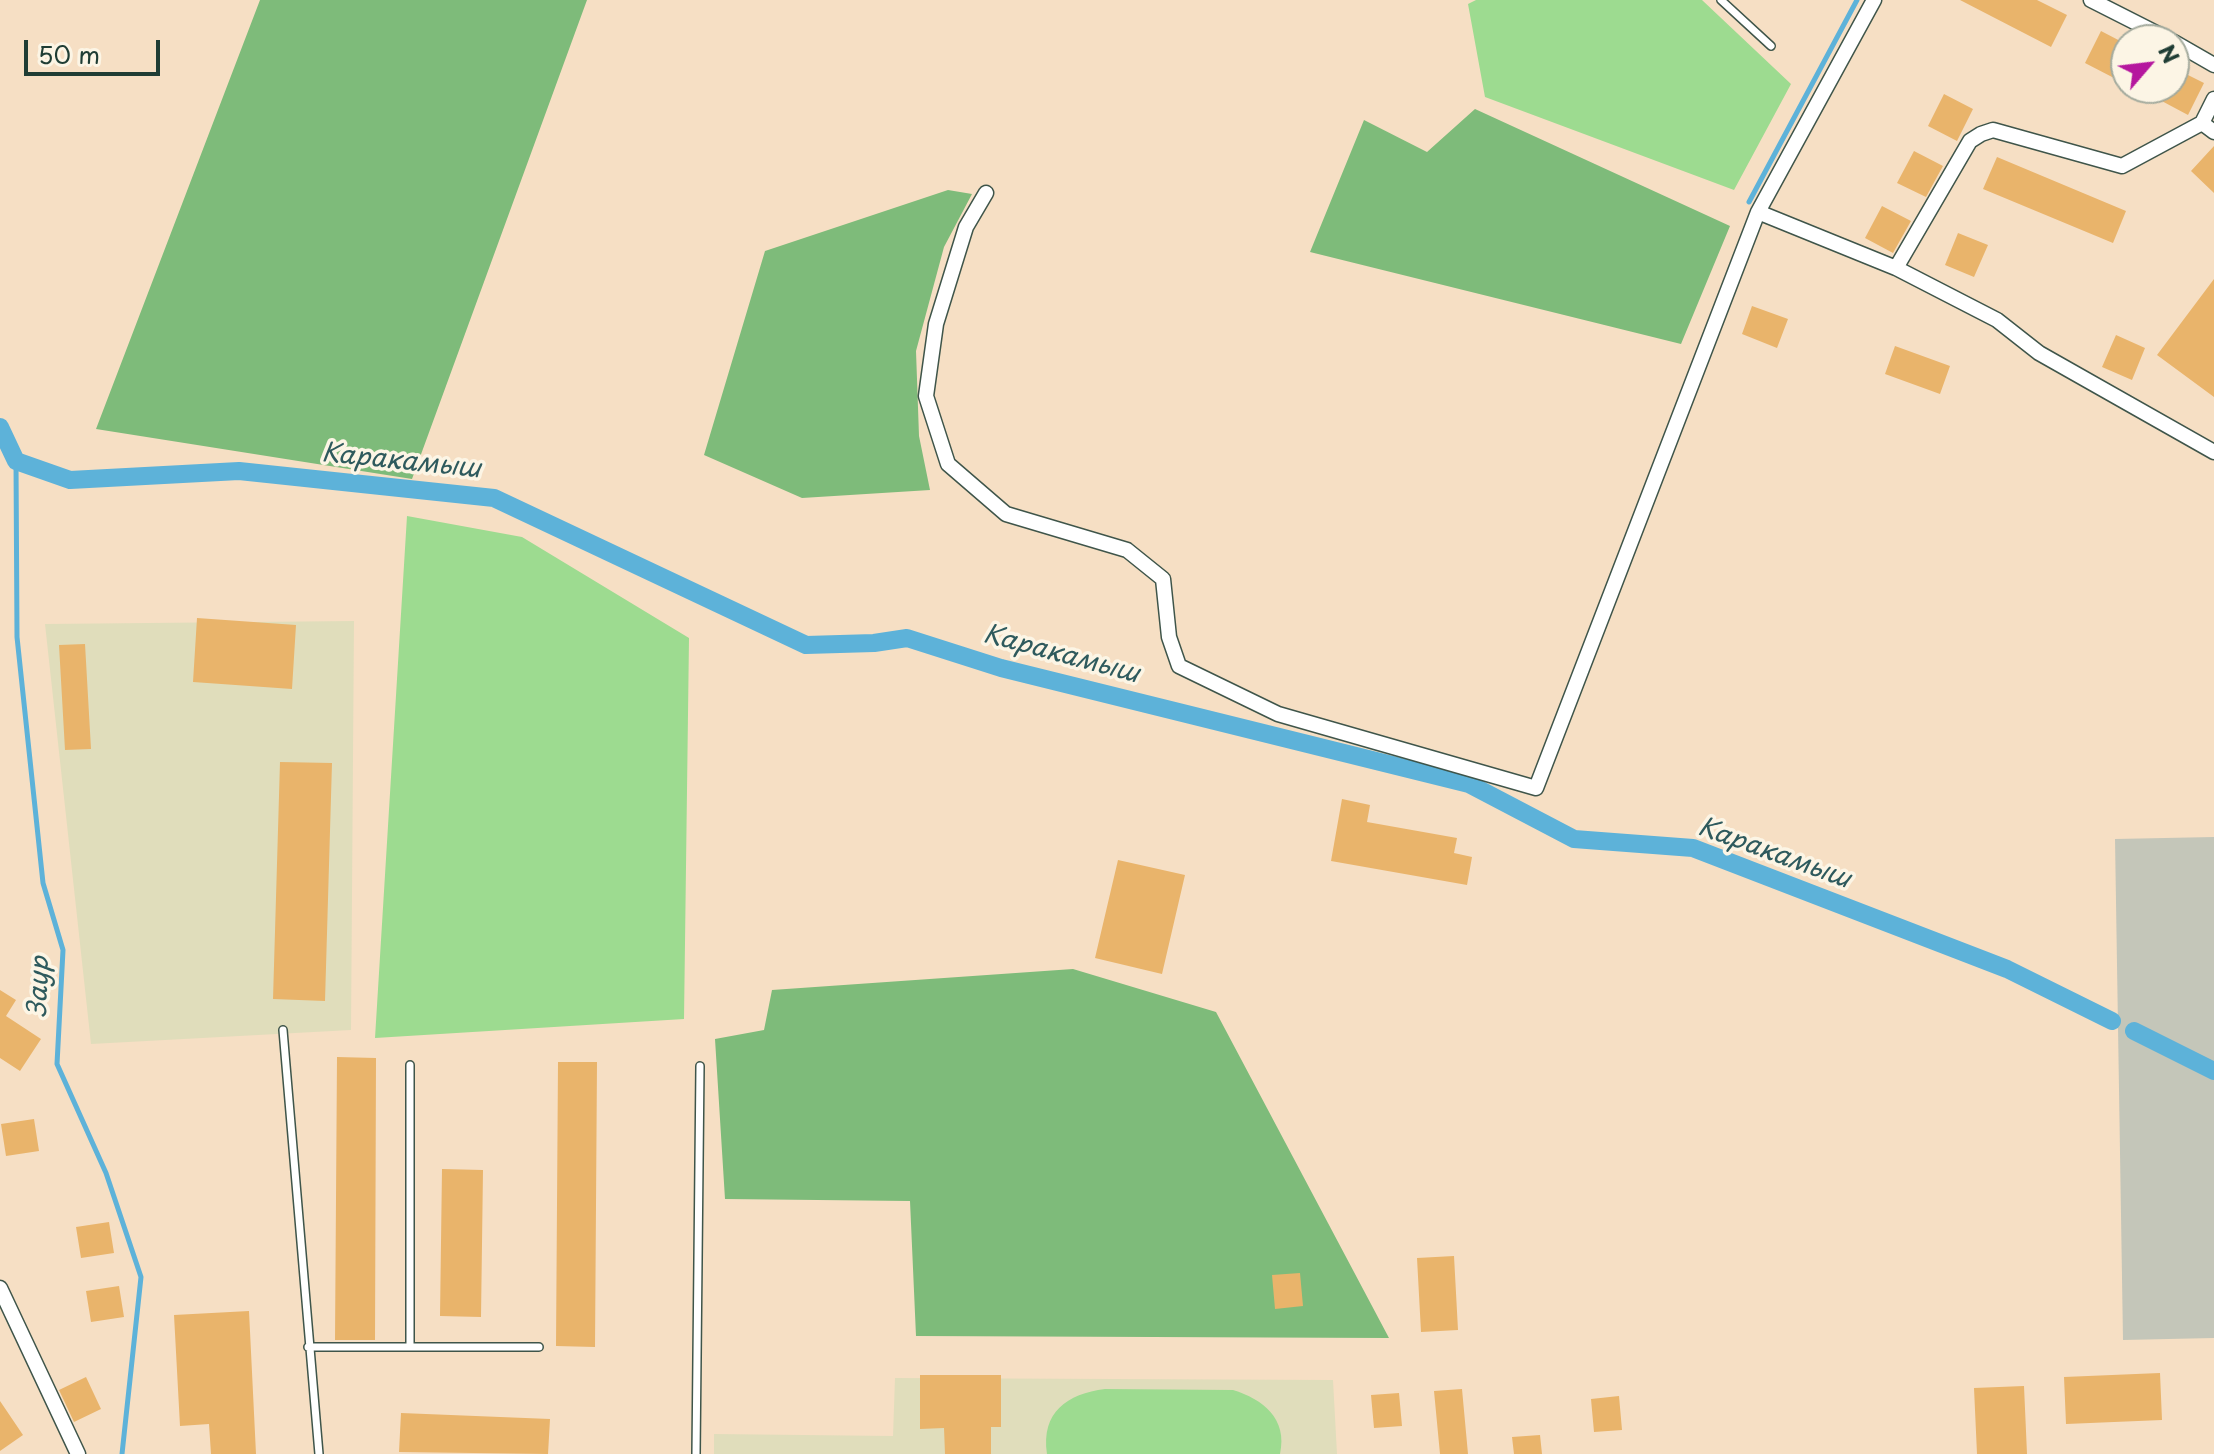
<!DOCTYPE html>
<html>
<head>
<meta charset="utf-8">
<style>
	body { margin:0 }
	#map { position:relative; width:2214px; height:1454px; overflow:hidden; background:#f6dfc4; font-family:"Playpen Sans",sans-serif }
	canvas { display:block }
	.north { position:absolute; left:2110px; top:24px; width:80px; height:80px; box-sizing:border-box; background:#fcf5e5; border:2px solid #a4ab9e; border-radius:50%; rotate:62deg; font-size:22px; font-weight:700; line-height:32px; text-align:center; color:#1f3d34 }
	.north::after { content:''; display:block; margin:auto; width:28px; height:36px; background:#b5179e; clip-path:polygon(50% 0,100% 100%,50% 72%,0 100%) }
	.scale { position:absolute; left:24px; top:40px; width:136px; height:36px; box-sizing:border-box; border:4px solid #1f3d34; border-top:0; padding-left:10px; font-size:24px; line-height:28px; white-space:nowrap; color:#1f3d34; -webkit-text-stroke:6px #fcf5e5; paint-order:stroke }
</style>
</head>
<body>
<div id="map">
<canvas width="2214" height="1454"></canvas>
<div class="north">N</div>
<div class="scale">50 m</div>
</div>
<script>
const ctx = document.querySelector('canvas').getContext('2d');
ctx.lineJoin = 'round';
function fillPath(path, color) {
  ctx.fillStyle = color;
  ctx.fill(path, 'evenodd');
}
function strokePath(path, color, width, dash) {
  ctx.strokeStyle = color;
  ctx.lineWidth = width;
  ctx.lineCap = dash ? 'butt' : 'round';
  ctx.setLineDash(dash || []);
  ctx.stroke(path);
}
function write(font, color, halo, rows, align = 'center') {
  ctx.font = font + ' "Playpen Sans",sans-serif';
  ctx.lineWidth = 7;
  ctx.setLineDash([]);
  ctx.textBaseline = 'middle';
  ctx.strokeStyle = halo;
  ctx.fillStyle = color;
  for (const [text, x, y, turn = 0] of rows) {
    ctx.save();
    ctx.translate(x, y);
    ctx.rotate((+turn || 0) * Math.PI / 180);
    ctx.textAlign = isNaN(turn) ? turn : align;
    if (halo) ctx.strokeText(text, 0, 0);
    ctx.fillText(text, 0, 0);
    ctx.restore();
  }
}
const built = new Path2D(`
	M354,621L351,1030L91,1044L45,624Z
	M895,1378L1333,1380L1337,1454H714V1434L893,1436Z`);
const industrial = new Path2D(`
	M2214,837V1338L2123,1340L2115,839Z`);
const green = new Path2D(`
	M1476,0H1702L1791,84L1734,190L1485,97L1468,4Z
	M407,516L522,537L689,638L684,1019L375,1038Z
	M1105,1389L1233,1390C1263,1399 1288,1419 1280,1454H1047C1041,1412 1067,1394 1105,1389Z`);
const forest = new Path2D(`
	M260,0H587L412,479L96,429Z
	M1475,109L1730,226L1681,344L1310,252L1364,120L1427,152Z
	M948,190L972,194L944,247L916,351L919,436L930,490L802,498L704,455L765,251Z
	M1073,969L1216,1012L1389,1338L916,1336L910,1201L725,1199L715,1039L764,1030L772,990Z`);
const stream = new Path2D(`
	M1749,202L1857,0
	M16,461L17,637L43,883L63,950L57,1064L106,1173L141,1277L122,1454`);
const canal = new Path2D(`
	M0,427L16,461L70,480L239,471L494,498L806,645L874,643L907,638L1001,668L1469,784L1574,839L1693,848L2007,969L2112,1021
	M2134,1031L2214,1071`);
const building = new Path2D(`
	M1960,0H2037L2067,15L2051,47Z
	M2101,31L2126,44V55L2114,78L2085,63Z
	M2174,68L2204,83L2188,115L2158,99L2164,88H2174Z
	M1944,94L1973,109L1957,141L1928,126Z
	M2214,146V193L2191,171Z
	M1914,151L1943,166L1926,197L1897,183Z
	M1997,157L2126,211L2113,243L1983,189Z
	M1882,206L1911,221L1893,253L1865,238Z
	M1958,233L1988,245L1974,277L1945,265Z
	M2214,279V397L2157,355Z
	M1752,306L1788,319L1777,348L1742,334Z
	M2116,335L2145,348L2132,380L2102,367Z
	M1895,346L1950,366L1940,394L1885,374Z
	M197,618L296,625L292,689L193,682Z
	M85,644L91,749L65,750L59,645Z
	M280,762L332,763L325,1001L273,999Z
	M1342,799L1370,805L1367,822L1457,838L1454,853L1472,857L1467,885L1331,861Z
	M1118,860L1185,875L1162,974L1095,958Z
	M0,990L16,1000L6,1016L41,1039L20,1071L0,1058Z
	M337,1057L376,1058L375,1340H335Z
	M558,1062H597L595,1347L556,1346Z
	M34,1119L39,1151L6,1156L1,1124Z
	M442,1169L483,1170L481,1317L440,1316Z
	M109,1222L114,1253L81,1258L76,1227Z
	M1454,1256L1458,1330L1421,1332L1417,1258Z
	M1300,1273L1303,1306L1275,1309L1272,1275Z
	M119,1286L124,1317L91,1322L86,1291Z
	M249,1311L256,1454H211L209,1424L180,1426L174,1315Z
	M2160,1373L2162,1420L2066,1424L2064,1377Z
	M920,1375H1001V1427H991V1454H945L944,1428L920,1429Z
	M86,1377L101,1409L74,1422L59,1390Z
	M2024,1386L2027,1454H1977L1974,1388Z
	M1462,1389L1468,1454H1440L1434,1391Z
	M1399,1393L1402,1426L1374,1428L1371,1395Z
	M1619,1396L1622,1430L1594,1432L1591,1399Z
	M0,1401L23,1435L0,1451Z
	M401,1413L550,1419L548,1454L399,1452Z
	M1540,1435L1542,1454H1514L1512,1437Z`);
const service = new Path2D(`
	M1721,0L1771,46
	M283,1030L319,1454
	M410,1065V1346
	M308,1347H539
	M696,1454L700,1066`);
const minor = new Path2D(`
	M2091,0L2170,40
	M2174,42L2214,65
	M2202,123L2214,99
	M986,193L966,227L936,324L926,396L948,464L1006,514L1127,550L1163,579L1169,637L1179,666L1278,714L1536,788L1758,212L1874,0
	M1758,212L1896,268L1997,320L2039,353L2214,452
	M1896,268L1970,141L1981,134L1993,130L2122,166L2202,123L2214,132
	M0,1288L78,1454`);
const waterNames = [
	["Каракамыш",401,462,6],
	["Каракамыш",1061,655,15],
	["Каракамыш",1774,854,20],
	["Заур",40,987,-88]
];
fillPath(built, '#e0ddbb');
fillPath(industrial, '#c4c6b9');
fillPath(green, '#9ddb90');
fillPath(forest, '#7ebb7a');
strokePath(stream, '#5db2d9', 5);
strokePath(canal, '#5db2d9', 18);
fillPath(building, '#e9b46b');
strokePath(service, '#3f554a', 10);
strokePath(minor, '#3f554a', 17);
strokePath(service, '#fff', 7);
strokePath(minor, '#fff', 14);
write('italic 26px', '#2e5a5d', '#fcf5e5', waterNames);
</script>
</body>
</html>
